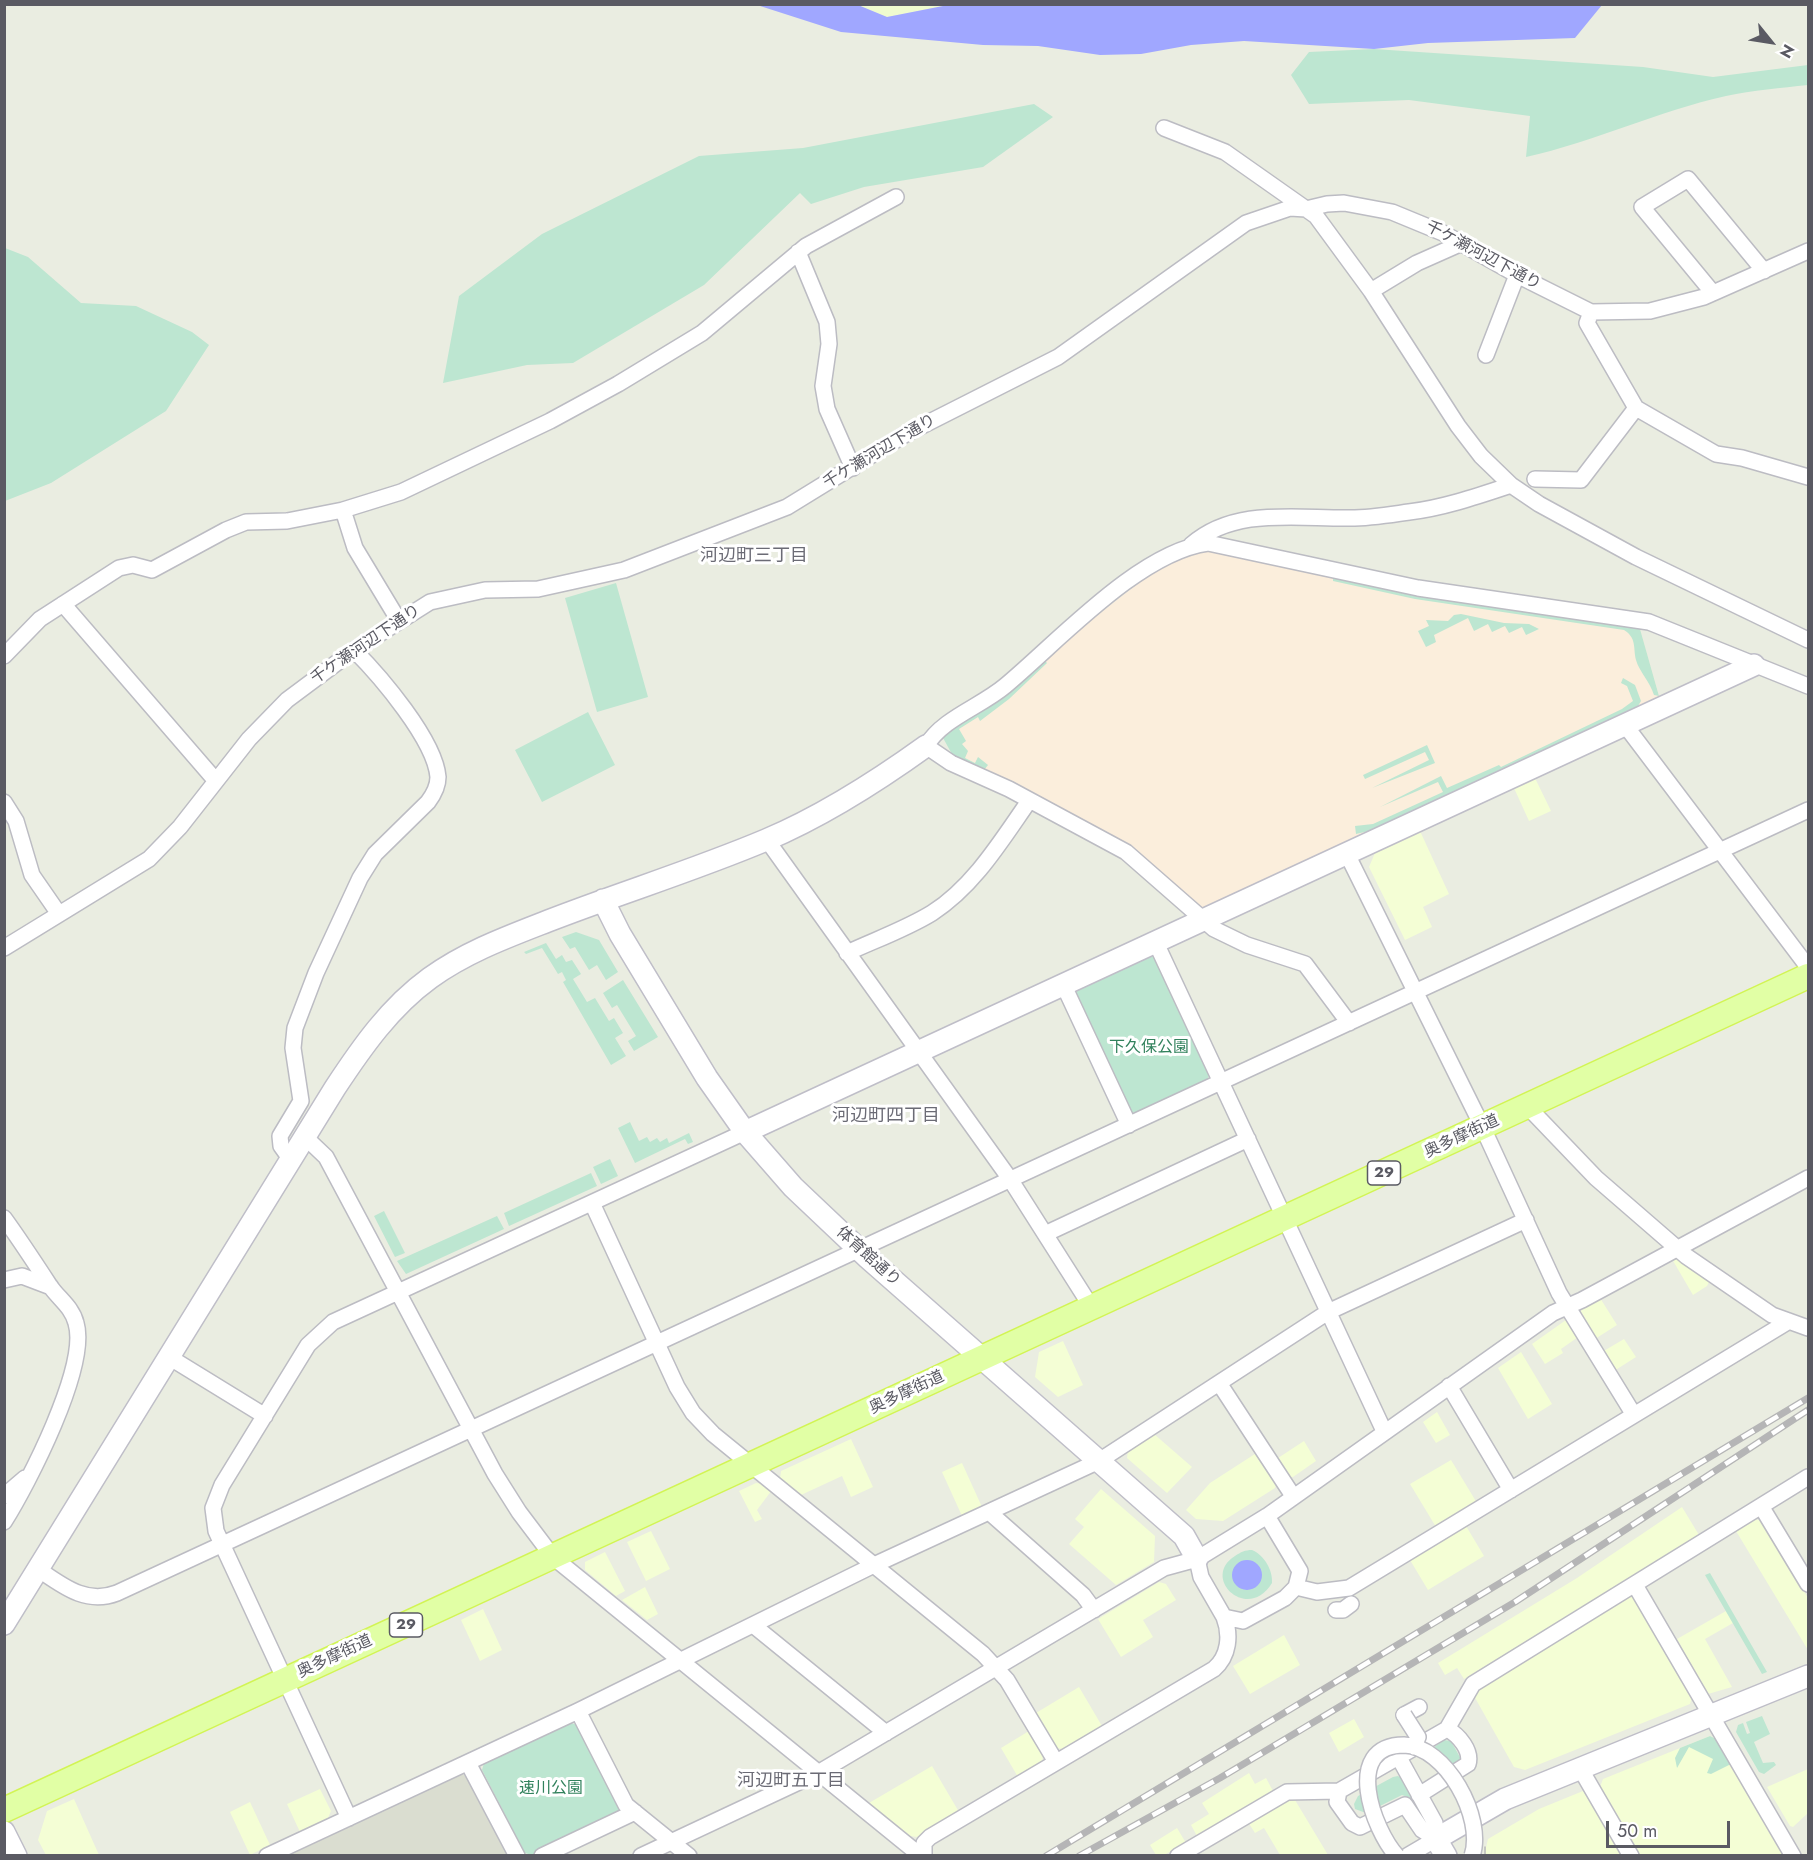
<!DOCTYPE html>
<html>
<head>
<meta charset="utf-8">
<style>
	body { margin:0 }
	#map { position:relative; width:1813px; height:1860px; overflow:hidden; background:#eaede1; font-family:Jost,sans-serif }
	canvas { display:block }
	.frame { position:absolute; inset:0; border:6px solid #5a5a63; pointer-events:none }
	.north { position:absolute; left:1741px; top:12px; width:60px; height:60px; -webkit-text-stroke:4px #fff; paint-order:stroke; rotate:120deg; font-size:16px; font-weight:700; line-height:24px; text-align:center; color:#5a5a63 }
	.north::after { content:''; display:block; margin:auto; width:21px; height:27px; background:#5a5a63; clip-path:polygon(50% 0,100% 100%,50% 72%,0 100%) }
	.scale { position:absolute; left:1606px; top:1821px; width:124px; height:27px; box-sizing:border-box; border:3px solid #5a5a63; border-top:0; padding-left:8px; font-size:18px; line-height:21px; white-space:nowrap; color:#5a5a63; -webkit-text-stroke:4px #fff; paint-order:stroke }
</style>
</head>
<body>
<div id="map">
<canvas width="1813" height="1860"></canvas>
<div class="frame"></div>
<div class="north">N</div>
<div class="scale">50 m</div>
</div>
<script>
const ctx = document.querySelector('canvas').getContext('2d');
ctx.lineJoin = 'round';
function fillPath(path, color) {
  ctx.fillStyle = color;
  ctx.fill(path, 'evenodd');
}
function strokePath(path, color, width, dash) {
  ctx.strokeStyle = color;
  ctx.lineWidth = width;
  ctx.lineCap = dash ? 'butt' : 'round';
  ctx.setLineDash(dash || []);
  ctx.stroke(path);
}
function write(font, color, halo, rows, align = 'center') {
  ctx.font = font + ' Jost,"Noto Sans JP",sans-serif';
  ctx.lineWidth = 6;
  ctx.setLineDash([]);
  ctx.textBaseline = 'middle';
  ctx.strokeStyle = halo;
  ctx.fillStyle = color;
  for (const [text, x, y, turn = 0] of rows) {
    ctx.save();
    ctx.translate(x, y);
    ctx.rotate((+turn || 0) * Math.PI / 180);
    ctx.textAlign = isNaN(turn) ? turn : align;
    if (halo) ctx.strokeText(text, 0, 0);
    ctx.fillText(text, 0, 0);
    ctx.restore();
  }
}
const commercial = new Path2D(`
	M1535,778L1551,811L1529,821L1514,788Z
	M1420,831L1449,894L1423,907L1432,927L1405,940L1369,867L1375,853Z
	M1672,1259L1680,1260L1709,1282L1707,1286L1693,1295Z
	M1600,1298L1617,1325L1595,1339L1580,1315L1582,1308Z
	M1566,1320L1574,1322L1581,1335L1561,1349L1563,1353L1545,1364L1532,1344Z
	M1624,1339L1636,1357L1614,1371L1602,1352Z
	M1063,1341L1083,1385L1058,1397L1035,1377L1039,1352Z
	M1521,1352L1552,1404L1528,1419L1498,1368Z
	M1437,1412L1450,1435L1436,1443L1423,1422Z
	M1154,1434L1192,1467L1167,1493L1127,1458L1128,1451Z
	M851,1439L873,1487L851,1497L842,1476L801,1495L780,1479L781,1471Z
	M1304,1441L1316,1461L1293,1477L1285,1476L1275,1460Z
	M1258,1452L1277,1481L1275,1488L1223,1521L1196,1519L1186,1510L1210,1483Z
	M1451,1460L1477,1503L1436,1527L1410,1484Z
	M962,1463L982,1507L962,1516L942,1472Z
	M756,1483L764,1484L772,1490L757,1510L762,1519L755,1522L739,1491Z
	M1101,1489L1155,1536L1154,1562L1116,1585L1069,1544L1084,1527L1075,1519Z
	M1682,1507L1699,1535L1464,1679L1457,1668L1445,1675L1438,1663L1577,1578Z
	M1754,1519L1762,1521L1808,1598V1650L1736,1531Z
	M1466,1526L1484,1556L1428,1590L1410,1560Z
	M651,1531L670,1569L646,1581L627,1542Z
	M605,1552L625,1591L616,1596L585,1570V1562Z
	M1159,1582L1166,1584L1176,1600L1143,1620L1153,1637L1121,1657L1098,1619Z
	M645,1587L658,1614L647,1620L622,1600Z
	M1630,1596L1636,1598L1692,1697L1690,1704L1525,1770L1514,1767L1474,1696L1476,1690Z
	M483,1609L502,1650L480,1661L461,1620Z
	M1726,1611L1733,1623L1705,1639L1732,1687L1708,1694L1677,1639Z
	M1284,1635L1300,1665L1250,1694L1233,1666Z
	M1079,1687L1102,1726L1063,1749L1056,1748L1036,1713Z
	M1354,1719L1364,1737L1339,1752L1329,1733Z
	M1029,1731L1043,1755L1042,1762L1018,1777L1001,1748Z
	M1710,1736L1716,1739L1784,1855H1640L1600,1787L1603,1779Z
	M932,1766L959,1812L917,1837L910,1836L869,1803Z
	M1808,1769V1813L1793,1827L1790,1826L1767,1787Z
	M1249,1773L1255,1784L1266,1778L1273,1791L1197,1836L1191,1825L1209,1814L1202,1803Z
	M320,1789L331,1811L328,1818L300,1832L287,1804Z
	M1583,1791L1622,1855L1484,1856L1488,1839L1539,1809Z
	M1288,1798L1295,1800L1328,1855H1280L1264,1828L1255,1833L1248,1822Z
	M74,1799L99,1855H46L38,1840L47,1811Z
	M250,1802L270,1845L250,1855L230,1812Z
	M1177,1828L1186,1843L1164,1855H1156L1150,1845Z`);
const education = new Path2D(`
	M461,1774L468,1777L509,1856H284Z`);
const medical = new Path2D(`
	M1208,549L1414,596L1640,629L1660,699L1203,908L1135,850L955,757L954,728L1150,574L1188,553Z`);
const green = new Path2D(`
	M1374,49L1643,67L1713,77L1808,65V85C1781,88 1753,90 1726,96C1658,111 1594,142 1526,157L1530,116L1409,100L1309,104L1291,75L1309,52Z
	M1034,104L1053,117L983,167L864,187L811,204L800,193L704,285L573,363L527,365L443,383L459,296L542,234L699,156L803,148Z
	M5,248L28,257L81,303L136,306L192,332L209,345L166,411L51,483L5,501Z
	M1333,578L1415,596L1640,629L1659,696L1654,695C1650,682 1639,671 1636,660C1633,648 1637,638 1624,630L1415,599L1333,581Z
	M616,583L648,697L597,712L565,598Z
	M1461,614L1504,623L1529,624L1539,629L1526,635L1522,627L1509,633L1505,626L1492,632L1488,624L1474,631L1468,618L1434,635L1436,642L1426,647L1418,631L1429,626L1426,620L1448,621L1454,615Z
	M1045,661L1047,663L1009,699L980,721L978,717L959,729L966,741L962,744L968,751L965,758L975,763L978,757L988,765L984,770L953,756L942,736L1010,693Z
	M1623,678L1635,685L1641,701L1638,706L1369,831L1356,834L1355,826L1373,824L1443,792L1438,782L1380,807L1441,776L1447,788L1499,765L1501,767L1622,709L1633,701L1627,686L1621,683Z
	M588,712L615,765L542,802L515,750Z
	M1427,745L1435,763L1372,788L1429,760L1425,752L1365,779L1363,775Z
	M576,932L599,940L618,972L606,980L597,965L589,970L575,947L570,949L562,937Z
	M546,943L556,959L562,955L566,962L572,960L581,974L573,979L587,1002L595,998L609,1021L614,1018L623,1033L615,1038L626,1056L611,1065L563,982L566,980L562,972L558,974L542,948L526,954L524,952Z
	M1150,955L1157,959L1210,1073L1207,1080L1135,1113L1128,1111L1075,996L1078,988Z
	M623,980L658,1037L634,1051L628,1041L636,1036L617,1005L612,1008L603,993Z
	M630,1122L639,1141L647,1137L650,1142L657,1138L660,1142L667,1138L669,1143L689,1133L693,1142L688,1144L685,1139L635,1163L618,1128Z
	M610,1159L618,1176L601,1184L593,1167Z
	M591,1173L597,1186L509,1226L504,1213Z
	M384,1211L405,1253L395,1257L374,1216Z
	M497,1216L504,1229L406,1274L397,1261Z
	M1252,1550C1264,1555 1273,1570 1272,1583C1248,1623 1200,1578 1235,1556C1241,1552 1245,1550 1252,1550Z
	M1710,1573L1767,1672L1762,1674L1705,1575Z
	M1762,1716L1770,1734L1754,1742L1763,1763L1774,1762L1776,1765L1764,1774L1759,1772L1736,1732L1738,1725L1743,1723L1747,1734L1750,1733L1746,1722Z
	M571,1723L578,1725L619,1808L618,1816L532,1855L525,1853L482,1770L484,1763Z
	M1710,1736L1716,1739L1731,1764L1711,1774L1707,1773L1713,1759L1689,1747L1677,1768L1675,1758L1680,1748Z
	M1444,1740L1451,1741L1461,1759L1448,1769L1430,1750Z
	M1398,1776L1403,1779L1422,1814L1410,1798L1402,1795L1366,1813L1355,1809L1354,1804L1358,1796L1393,1777Z`);
const sand = new Path2D(`
	M858,5H948L887,17Z`);
const water = new Path2D(`
	M948,5V4L1602,5L1575,38L1428,43L1374,49L1244,41L1191,45L1141,54L1100,55L1038,46L983,45L841,32L757,5H858L887,17Z
	M1232 1575a15 15 0 1 1 30 0a15 15 0 1 1-30 0Z`);
const streetTunnel = new Path2D(`
	M1484,1854H1486`);
const street = new Path2D(`
	M1164,128L1225,152L1316,216L1371,291L1458,426L1481,456L1511,485L1539,504L1636,557L1808,640
	M798,252L827,322L829,344L823,386L827,409L853,468
	M1371,291L1417,263L1462,243
	M1713,293L1642,207L1688,179L1764,271
	M1591,312L1587,323L1636,408L1716,454L1742,458L1808,477
	M1486,355L1517,275
	M1535,479L1581,480L1636,408
	M343,510L355,548L399,621
	M1191,545C1233,508 1292,518 1345,518C1366,519 1388,515 1409,512C1443,508 1478,496 1511,485
	M63,604L216,781
	M4,656L40,619L119,568L133,565L152,570L226,530L246,522L287,521L343,510L401,492L550,421L618,384L702,333L806,246L896,197
	M1625,725L1808,967
	M4,802L16,821L32,875L59,914
	M767,840L1010,1179L1092,1308
	M1347,854L1483,1128L1559,1293L1634,1415
	M1156,943L1384,1431
	M4,948L149,859L180,827L249,739L287,700L354,650L430,602L485,590L538,589L624,570L787,507L904,435L1058,357L1246,223L1290,208L1306,209L1327,204L1344,203L1392,212L1443,233L1517,275L1591,312L1650,311L1704,297L1808,251
	M847,953C875,940 906,929 932,913C974,886 1001,841 1029,801
	M1064,986L1129,1125
	M1349,1023L1305,964L1247,945L1214,929L1126,852L1009,789L951,763L926,746C943,718 980,707 1005,686C1058,642 1139,552 1208,543L1418,588L1649,622L1808,686
	M1527,1106L1596,1178L1686,1256L1772,1315L1808,1328
	M305,1137L326,1157L495,1474L519,1512L553,1557L921,1856
	M291,1160L281,1146L280,1136L301,1101L293,1048L295,1028L316,973L360,878L375,854L428,802C434,794 438,787 438,777C435,740 380,676 354,650
	M592,1203L677,1387L693,1413L713,1434L983,1654L1007,1680L1056,1762
	M4,1218C20,1240 35,1263 50,1286C59,1299 72,1307 76,1323C89,1366 28,1484 4,1522
	M1045,1234L1248,1139
	M4,1280L22,1276L51,1287
	M169,1357L265,1416
	M1219,1383L1293,1496
	M1449,1386L1511,1490
	M4,1496L25,1478
	M1761,1506L1808,1584
	M989,1512L1083,1595L1094,1610
	M1197,1559L1201,1577L1224,1617L1243,1621L1285,1598L1296,1587L1300,1571L1267,1516
	M38,1569C63,1586 86,1605 117,1593L1808,810
	M1635,1585L1793,1856
	M1296,1587L1317,1592L1349,1588L1789,1321
	M1336,1610H1343L1351,1604
	M753,1625L886,1733
	M578,1711L626,1805L689,1856
	M1404,1715L1419,1707
	M1447,1729L1473,1684L1808,1477
	M1398,1756L1435,1823L1436,1839
	M468,1763L517,1856
	M1580,1768L1631,1856
	M1419,1795L1468,1764C1472,1751 1459,1735 1447,1729L1339,1791L1337,1802L1352,1823L1360,1827L1405,1805L1422,1830L1436,1839
	M349,1818L216,1531L213,1508L222,1485L308,1345L333,1322L745,1132
	M267,1856L578,1711L874,1565L1099,1461L1328,1312L1526,1220
	M542,1856L635,1812
	M641,1856L818,1773L1164,1568L1197,1559L1267,1516L1553,1313L1582,1300L1808,1178
	M924,1856V1843L930,1837L1214,1669C1229,1656 1231,1635 1224,1617
	M1178,1856L1287,1792L1339,1791
	M1407,1856L1436,1839`);
const secondary = new Path2D(`
	M603,900L620,934L707,1078L745,1132L793,1187L868,1258L1184,1536L1197,1559
	M745,1132L1754,665
	M4,1624L335,1088C362,1047 390,1007 430,978C466,952 507,937 548,921C620,893 695,870 766,840C823,816 876,782 926,746
	M4,1832L16,1856
	M1446,1856L1436,1839L1505,1799L1808,1676`);
const primary = new Path2D(`
	M4,1810L1808,976`);
const rail = new Path2D(`
	M1046,1856L1808,1398
	M1079,1856L1220,1778L1515,1602L1808,1410`);
const streetBridge = new Path2D(`
	M1404,1715L1418,1737L1414,1747
	M1397,1856C1373,1830 1342,1745 1404,1745C1446,1746 1485,1818 1472,1856`);
const shields = [
	[1384,1173,33],
	[406,1625,33]
];
const shieldNames = [
	["29",1384,1173],
	["29",406,1625]
];
const streetNames = [
	["千ケ瀬河辺下通り",1483,256,28],
	["千ケ瀬河辺下通り",880,452,-31],
	["千ケ瀬河辺下通り",366,645,-34],
	["奥多摩街道",1462,1137,-25],
	["体育館通り",868,1257,42],
	["奥多摩街道",907,1393,-25],
	["奥多摩街道",335,1657,-25]
];
const parkNames = [
	["下久保公園",1149,1048],
	["速川公園",551,1789]
];
const neighbourhoodNames = [
	["河辺町三丁目",754,557],
	["河辺町四丁目",886,1117],
	["河辺町五丁目",791,1782]
];
fillPath(commercial, '#f4fed5');
fillPath(education, '#daddd0');
fillPath(medical, '#fbeedc');
fillPath(green, '#bde6d1');
fillPath(sand, '#effbcf');
fillPath(water, '#a0a7ff');
strokePath(streetTunnel, '#c6c8c2', 15, [15, 8]);
strokePath(street, '#bcbcc3', 18);
strokePath(secondary, '#bfbec8', 24);
strokePath(primary, '#d2f454', 27);
strokePath(street, '#fff', 15);
strokePath(secondary, '#fff', 21);
strokePath(primary, '#e1ffa5', 24);
strokePath(rail, '#b5b5b6', 7);
strokePath(rail, '#fff', 4.5, [14]);
strokePath(streetBridge, '#bcbcc3', 18, []);
strokePath(streetBridge, '#fff', 15);
for (const [x, y, w] of shields) {
  const box = new Path2D();
  box.roundRect(x - w / 2, y - 12, w, 24, 4.5);
  ctx.fillStyle = '#fff';
  ctx.fill(box);
  strokePath(box, '#5a5a63', 1.5);
}
write('bold 15px', '#5a5a63', null, shieldNames);
write('16px', '#5a5a63', '#fff', streetNames);
write('16px', '#32825d', '#fff', parkNames);
write('18px', '#6b6b75', '#fff', neighbourhoodNames);
</script>
</body>
</html>
